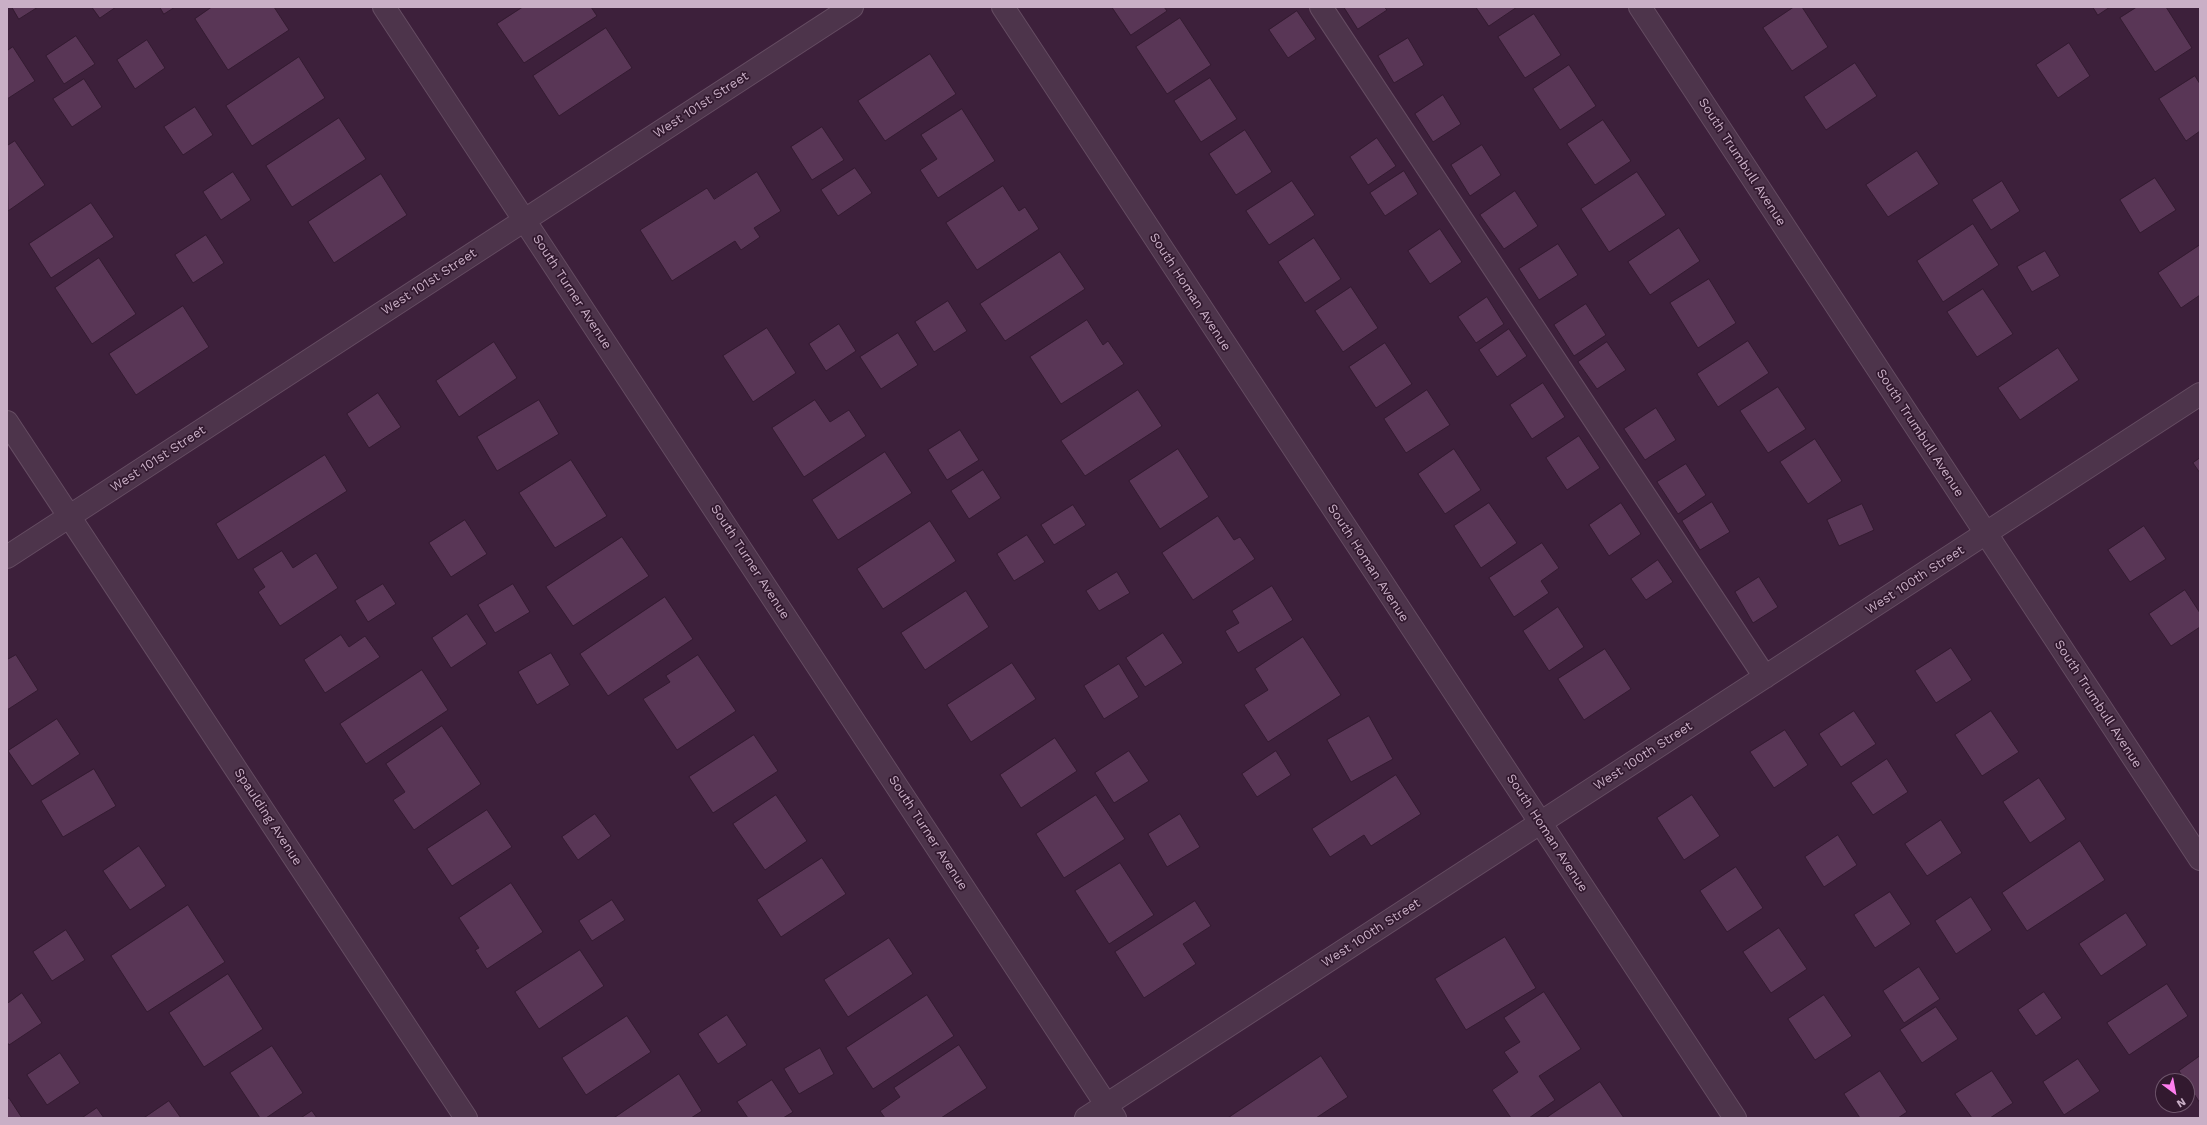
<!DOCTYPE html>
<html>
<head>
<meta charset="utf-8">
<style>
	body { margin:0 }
	#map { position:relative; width:2207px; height:1125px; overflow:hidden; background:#3d203b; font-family:"Work Sans",sans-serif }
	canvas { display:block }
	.frame { position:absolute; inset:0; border:8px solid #c9afc6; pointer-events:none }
	.north { position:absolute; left:2155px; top:1073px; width:40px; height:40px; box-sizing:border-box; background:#32192f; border:1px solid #6e556b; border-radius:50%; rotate:148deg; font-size:11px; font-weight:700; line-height:16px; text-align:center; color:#c9afc6 }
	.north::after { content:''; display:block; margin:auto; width:14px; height:18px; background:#ff7eef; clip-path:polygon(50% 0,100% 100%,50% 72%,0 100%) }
</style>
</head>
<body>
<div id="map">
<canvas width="2207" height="1125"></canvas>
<div class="frame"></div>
<div class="north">N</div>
</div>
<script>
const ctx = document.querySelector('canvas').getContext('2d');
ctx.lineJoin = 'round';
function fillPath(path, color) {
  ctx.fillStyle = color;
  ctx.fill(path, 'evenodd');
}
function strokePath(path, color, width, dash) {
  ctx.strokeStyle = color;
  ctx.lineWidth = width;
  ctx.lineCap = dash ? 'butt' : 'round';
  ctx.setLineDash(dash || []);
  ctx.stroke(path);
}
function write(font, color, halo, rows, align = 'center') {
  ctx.font = font + ' "Work Sans",sans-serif';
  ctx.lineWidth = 3.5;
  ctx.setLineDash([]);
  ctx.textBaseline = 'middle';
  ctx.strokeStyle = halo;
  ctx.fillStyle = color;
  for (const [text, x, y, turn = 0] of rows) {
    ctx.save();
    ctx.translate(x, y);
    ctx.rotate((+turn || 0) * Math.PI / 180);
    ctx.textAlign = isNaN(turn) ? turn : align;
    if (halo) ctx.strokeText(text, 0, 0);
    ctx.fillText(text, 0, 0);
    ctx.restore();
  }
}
const building = new Path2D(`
	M12,7H38L19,19Z
	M92,7H116L100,18Z
	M160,7H175L164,14Z
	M212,7H274L289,30L228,70L195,19Z
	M523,7H591L597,16L524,63L497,24Z
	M1112,7H1164L1167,11L1131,35Z
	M1344,7H1384L1387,10L1358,29Z
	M1476,7H1517L1489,26Z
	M1794,7H1802L1828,47L1792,71L1763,28Z
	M2093,7H2110L2098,15Z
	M2137,7H2166L2192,48L2155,72L2120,18Z
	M1297,11L1316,39L1288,58L1269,30Z
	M1534,14L1561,55L1525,78L1498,37Z
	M1180,18L1211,65L1167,94L1136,47Z
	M606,28L632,68L559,116L533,76Z
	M76,36L95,64L64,84L46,56Z
	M1408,38L1424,65L1394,83L1378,56Z
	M147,40L165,68L135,89L117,60Z
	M2069,43L2090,76L2058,98L2036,65Z
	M13,47L35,81L7,99V51Z
	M930,54L956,94L885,141L858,101Z
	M299,57L325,98L252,146L226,106Z
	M1855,63L1877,96L1826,130L1804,97Z
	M1569,65L1596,106L1560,130L1533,89Z
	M2195,76L2200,84V131L2186,141L2159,99Z
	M1210,78L1237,119L1201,142L1174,101Z
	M84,79L102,107L72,127L53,99Z
	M1443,95L1461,124L1433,142L1415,114Z
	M195,107L213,135L183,155L164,127Z
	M962,109L995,161L938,198L920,170L937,159L921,135Z
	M339,118L366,159L292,207L266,166Z
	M1603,120L1631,161L1595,185L1567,144Z
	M822,127L844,160L812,180L791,147Z
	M1245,130L1272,172L1236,195L1209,154Z
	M1377,138L1396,166L1368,185L1350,157Z
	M15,141L45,185L8,211L7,146Z
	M1482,145L1501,175L1470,196L1451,165Z
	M1917,151L1939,184L1888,217L1866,185Z
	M855,168L872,193L838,216L821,190Z
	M1404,171L1418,194L1385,216L1370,193Z
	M233,172L251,200L221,220L203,192Z
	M757,172L781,211L754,228L760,237L741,250L735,241L672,281L640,230L707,188L714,199Z
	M1637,172L1666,215L1609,252L1581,209Z
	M381,174L407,215L334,263L308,222Z
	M2155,178L2176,210L2140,233L2120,200Z
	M1292,181L1315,215L1269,245L1246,211Z
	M2002,181L2020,211L1991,230L1972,200Z
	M1003,186L1019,211L1025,207L1039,229L977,270L946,223Z
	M1515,191L1538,226L1504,249L1480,215Z
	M91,203L114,237L51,278L29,244Z
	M1973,224L1999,265L1943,302L1917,261Z
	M1679,228L1700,261L1650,295L1628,262Z
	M1440,229L1462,262L1430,284L1408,251Z
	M206,235L224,263L193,283L175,255Z
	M1314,238L1341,279L1305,303L1278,262Z
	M1558,244L1578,275L1539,300L1519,269Z
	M2200,245V295L2181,308L2158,273Z
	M2045,251L2060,276L2032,292L2017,267Z
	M1060,252L1085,289L1005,341L980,304Z
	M99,258L136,314L92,344L55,288Z
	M1709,279L1736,323L1698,348L1670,303Z
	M1351,287L1378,328L1343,352L1315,311Z
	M1983,289L2013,334L1977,357L1947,312Z
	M1487,297L1504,324L1476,343L1458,317Z
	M948,301L967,331L934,352L915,322Z
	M1586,304L1606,335L1574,356L1554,325Z
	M183,306L209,347L136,395L109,354Z
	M1087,320L1103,345L1108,341L1124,364L1061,404L1030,357Z
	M839,324L856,351L826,371L809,344Z
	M767,328L796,373L753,402L723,356Z
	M1509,329L1527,356L1497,377L1479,350Z
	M898,333L918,365L881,389L860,357Z
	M1748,341L1769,373L1718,407L1697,374Z
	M494,342L517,378L459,417L436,381Z
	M1607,342L1626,370L1597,389L1578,362Z
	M1385,343L1412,384L1376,408L1349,367Z
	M2058,348L2079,380L2020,420L1998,388Z
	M1543,383L1565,417L1532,439L1510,405Z
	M1778,387L1806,429L1768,453L1740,411Z
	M1138,390L1162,426L1085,476L1061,441Z
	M1427,390L1450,425L1406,453L1384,419Z
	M378,393L401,427L369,448L347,414Z
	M539,400L559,434L497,471L477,437Z
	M815,400L830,422L849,410L866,436L804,477L772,428Z
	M1656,408L1676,440L1645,460L1624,429Z
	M960,430L979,460L947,480L928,450Z
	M1579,436L1600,468L1567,490L1546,458Z
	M1815,439L1842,481L1808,504L1780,462Z
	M1178,449L1209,497L1160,529L1129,481Z
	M1454,449L1481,490L1445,514L1418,474Z
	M885,452L912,493L838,540L812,500Z
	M325,455L347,491L238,560L216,524Z
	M2200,458V473L2193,463Z
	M571,460L607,516L555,548L519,493Z
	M1686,464L1706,495L1678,514L1657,482Z
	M983,470L1001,498L969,519L951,491Z
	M1712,502L1730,532L1700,550L1682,521Z
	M1489,503L1517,543L1481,568L1454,526Z
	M1621,503L1641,534L1609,556L1589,525Z
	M1862,504L1874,530L1839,546L1827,520Z
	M1073,505L1086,525L1054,545L1041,525Z
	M1218,516L1234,540L1240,537L1255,559L1193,600L1162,553Z
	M465,520L487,554L451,577L429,543Z
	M930,521L956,561L883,609L857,569Z
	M2144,526L2166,559L2130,582L2108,550Z
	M1027,535L1045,562L1014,581L997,554Z
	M622,537L649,576L573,626L546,587Z
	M1542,543L1559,568L1541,581L1549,593L1514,617L1489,578Z
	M282,551L293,568L316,553L338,588L280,626L258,592L265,587L253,569Z
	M1658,560L1673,582L1646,600L1631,579Z
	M1117,572L1130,593L1099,611L1086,591Z
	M1759,577L1778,607L1753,623L1735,592Z
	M383,584L396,604L368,622L355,601Z
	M513,584L530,612L495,633L478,605Z
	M1272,586L1293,620L1238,653L1225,631L1239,623L1232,611Z
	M2185,590L2200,613V627L2171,646L2149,614Z
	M966,591L989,627L925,670L901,633Z
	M665,597L693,639L608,696L580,654Z
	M1558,607L1584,647L1549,671L1523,631Z
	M467,614L487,644L451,668L432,638Z
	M1163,633L1183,663L1145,687L1126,658Z
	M341,635L349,647L365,636L380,657L325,693L304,660Z
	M1303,637L1341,695L1268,742L1244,705L1268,690L1255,669Z
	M1951,648L1972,680L1936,703L1915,671Z
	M1605,649L1631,689L1584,720L1558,679Z
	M551,653L570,685L537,705L518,672Z
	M16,655L38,690L7,710V660Z
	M698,655L736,711L677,750L643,699L670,682L666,676Z
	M1012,663L1036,699L971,742L947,705Z
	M1119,664L1139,697L1104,719L1084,686Z
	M422,670L448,710L366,764L340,724Z
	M1854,711L1876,744L1841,767L1819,734Z
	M1991,711L2019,752L1982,776L1955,735Z
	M1369,716L1393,759L1351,782L1327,740Z
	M57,719L80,754L32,786L8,751Z
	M442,726L481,784L414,830L393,800L405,792L386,764Z
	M1785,730L1808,765L1774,788L1750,752Z
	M754,735L778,771L713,813L689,777Z
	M1055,738L1077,771L1021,808L1000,775Z
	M1129,751L1149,781L1114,803L1095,773Z
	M1276,751L1291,775L1257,797L1242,774Z
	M1887,759L1908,792L1873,815L1851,783Z
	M94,769L116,806L63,837L41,801Z
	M1396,775L1421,814L1371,846L1364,835L1330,857L1312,829Z
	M2039,778L2066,819L2030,843L2003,802Z
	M776,795L807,841L765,870L733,824Z
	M1096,795L1125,839L1064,878L1036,834Z
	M1692,795L1720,836L1684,860L1657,818Z
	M487,810L512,847L452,886L427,849Z
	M595,814L611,836L578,860L562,837Z
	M1180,814L1200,847L1167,867L1148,834Z
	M1941,820L1962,853L1927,876L1905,844Z
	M1838,835L1857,865L1824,887L1805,857Z
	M2080,841L2105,880L2027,931L2002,893Z
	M139,846L166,886L130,910L103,871Z
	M822,858L846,894L781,937L757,900Z
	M1120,863L1154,915L1109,944L1075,891Z
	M1736,867L1763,908L1727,932L1700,891Z
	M511,883L543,932L487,969L475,950L479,948L459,918Z
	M1890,892L1911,924L1875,948L1854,915Z
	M1971,897L1992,930L1956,954L1935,921Z
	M612,900L625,920L592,941L579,921Z
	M1195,901L1211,926L1183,944L1196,964L1144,998L1115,952Z
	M188,905L225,962L147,1012L111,956Z
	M2126,913L2147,945L2101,976L2079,944Z
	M1779,928L1807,969L1771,993L1743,952Z
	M66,930L85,960L52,981L33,952Z
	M1505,937L1536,988L1466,1030L1435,979Z
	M889,938L913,974L848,1017L824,980Z
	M580,950L604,986L539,1029L515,992Z
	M1919,967L1940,999L1904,1023L1883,991Z
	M228,974L263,1029L204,1067L169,1013Z
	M2167,984L2188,1016L2129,1055L2107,1023Z
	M1544,992L1581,1049L1539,1076L1555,1100L1529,1118H1511L1492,1090L1518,1072L1504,1052L1520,1042L1504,1018Z
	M2044,992L2062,1018L2036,1036L2018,1010Z
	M22,993L42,1023L9,1045L7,1042V1004Z
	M927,995L954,1036L873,1089L846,1048Z
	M1824,995L1852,1036L1815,1060L1788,1019Z
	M1936,1007L1958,1039L1922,1063L1900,1030Z
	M727,1015L747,1045L718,1064L698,1034Z
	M627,1016L651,1052L586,1095L562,1058Z
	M959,1045L987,1088L941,1118H885L880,1111L900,1097L894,1088Z
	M272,1046L303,1093L266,1118H260L230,1073Z
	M820,1048L834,1074L799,1094L784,1069Z
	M60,1053L80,1083L47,1105L27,1075Z
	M1321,1056L1348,1097L1316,1118H1228Z
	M2200,1056V1103L2179,1071Z
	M2078,1059L2100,1091L2064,1115L2043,1082Z
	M1880,1071L1907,1112L1898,1118H1860L1844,1094Z
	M1992,1071L2013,1103L1990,1118H1972L1955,1094Z
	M679,1074L702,1111L691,1118H614Z
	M772,1080L793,1112L783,1118H748L737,1102Z
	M1600,1082L1624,1118H1546Z
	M9,1098L22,1118H7V1100Z
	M169,1101L181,1118H144Z
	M97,1108L104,1118H82Z
	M312,1111L317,1118H301Z`);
const minor = new Path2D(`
	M384,7L1115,1118
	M1003,7L1735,1118
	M1321,7L1765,677
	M1640,7L2200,859
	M7,422L466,1118
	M7,557L852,7
	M1086,1118L2200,394`);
const streetNames = [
	["West 101st Street",701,105,-33],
	["South Trumbull Avenue",1742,162,57],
	["West 101st Street",429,282,-33],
	["South Turner Avenue",572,292,57],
	["South Homan Avenue",1190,292,57],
	["South Trumbull Avenue",1920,433,57],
	["West 101st Street",158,459,-33],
	["South Turner Avenue",750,562,57],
	["South Homan Avenue",1368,563,57],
	["West 100th Street",1915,580,-33],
	["South Trumbull Avenue",2098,704,57],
	["West 100th Street",1643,756,-33],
	["Spaulding Avenue",268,817,57],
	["South Turner Avenue",928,833,57],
	["South Homan Avenue",1547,833,57],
	["West 100th Street",1371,933,-33]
];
fillPath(building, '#593656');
strokePath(building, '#341b31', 1);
strokePath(minor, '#654c62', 24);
strokePath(minor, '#4d344b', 22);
write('13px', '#c9afc6', '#32192f', streetNames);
</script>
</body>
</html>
